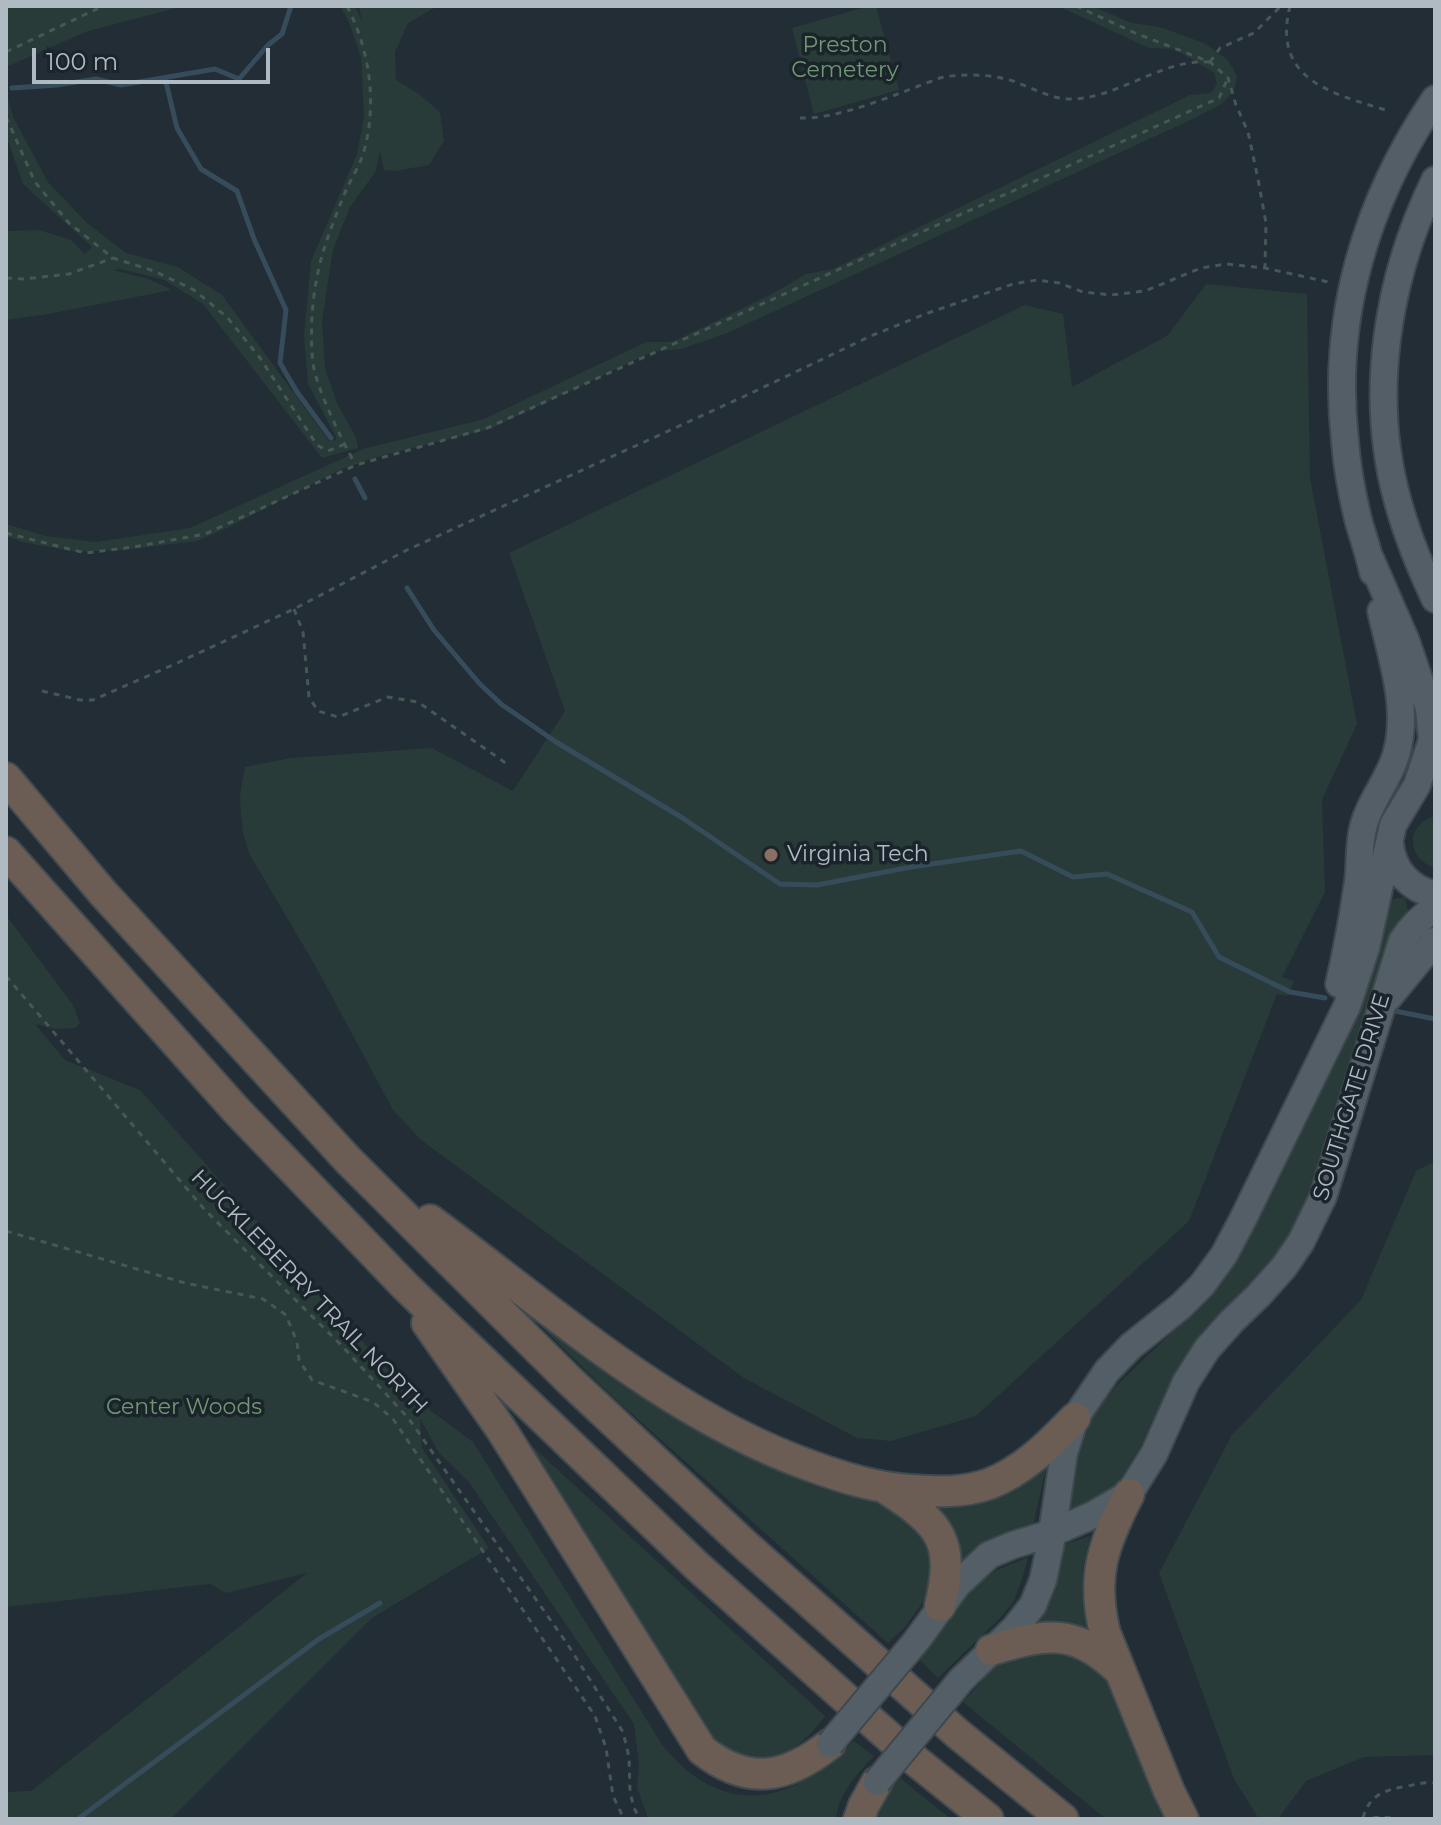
<!DOCTYPE html>
<html>
<head>
<meta charset="utf-8">
<style>
	body { margin:0 }
	#map { position:relative; width:1441px; height:1825px; overflow:hidden; background:#222d35; font-family:Montserrat,sans-serif }
	canvas { display:block }
	.frame { position:absolute; inset:0; border:8px solid #b0bac2; pointer-events:none }
	.scale { position:absolute; left:32px; top:48px; width:238px; height:36px; box-sizing:border-box; border:4px solid #b0bac2; border-top:0; padding-left:10px; font-size:24px; line-height:28px; white-space:nowrap; color:#b0bac2; -webkit-text-stroke:6px #1b242a; paint-order:stroke }
</style>
</head>
<body>
<div id="map">
<canvas width="1441" height="1825"></canvas>
<div class="frame"></div>
<div class="scale">100 m</div>
</div>
<script>
const ctx = document.querySelector('canvas').getContext('2d');
ctx.lineJoin = 'round';
function fillPath(path, color) {
  ctx.fillStyle = color;
  ctx.fill(path, 'evenodd');
}
function strokePath(path, color, width, dash) {
  ctx.strokeStyle = color;
  ctx.lineWidth = width;
  ctx.lineCap = dash ? 'butt' : 'round';
  ctx.setLineDash(dash || []);
  ctx.stroke(path);
}
function write(font, color, halo, rows, align = 'center') {
  ctx.font = font + ' Montserrat,sans-serif';
  ctx.lineWidth = 7;
  ctx.setLineDash([]);
  ctx.textBaseline = 'middle';
  ctx.strokeStyle = halo;
  ctx.fillStyle = color;
  for (const [text, x, y, turn = 0] of rows) {
    ctx.save();
    ctx.translate(x, y);
    ctx.rotate((+turn || 0) * Math.PI / 180);
    ctx.textAlign = isNaN(turn) ? turn : align;
    if (halo) ctx.strokeText(text, 0, 0);
    ctx.fillText(text, 0, 0);
    ctx.restore();
  }
}
const green = new Path2D(`
	M6,6H184L88,31L6,67Z
	M340,6H355L362,22L359,6H438L408,23L395,52L396,80L419,94L440,112L444,141L429,165L395,171L384,170L380,151L376,171L350,207L333,250L322,321L325,368L337,403L356,437L358,448L322,458L203,304L164,280L120,269L113,270L149,279L172,290L48,314L6,320V231L39,230L71,240L85,254L92,247L23,184L6,135V91L13,117L48,182L87,223L126,253L178,267L222,295L329,441L336,440V437L308,384L304,336L311,261L357,154L364,116L361,57L348,20Z
	M869,6H876L899,90L814,114L792,28Z
	M1058,6H1092L1132,23L1160,27L1204,43L1228,60L1237,76L1234,91L1221,104L1195,118L725,334L681,349L652,352L490,429L384,455L344,468L227,528L197,541L124,550L76,552L22,542L6,536V524L46,536L96,542L190,528L363,449L484,419L646,342H672L770,295L806,274L833,269L1190,95L1211,93L1217,84L1214,73L1175,49L1149,48Z
	M1206,284L1307,294L1310,478L1357,724L1322,800L1325,892L1282,977L1294,981L1288,996L1277,994L1189,1221L976,1416L891,1441L857,1438L744,1378L421,1140L393,1110L316,967L250,855L243,834L241,815L240,794L245,767L291,758L432,748L513,791L565,711L509,553L1025,305L1063,314L1072,387L1167,336Z
	M1435,816V868C1406,859 1405,824 1435,816Z
	M1405,897L1408,911L1390,937L1310,1195L1289,1236L1272,1259L1194,1343L1172,1379L1139,1449L1118,1483L1089,1506L1063,1516L1074,1459L1088,1426L1101,1405L1118,1384L1188,1317L1209,1293L1386,900Z
	M6,915L73,1005L80,1023L75,1028L56,1029L35,1024L65,1060L140,1090L411,1396L473,1442L663,1746C670,1753 677,1762 684,1768C746,1820 804,1791 854,1741L874,1756C856,1775 839,1793 836,1819L648,1818L637,1788L639,1765L634,1724L468,1481L439,1453L420,1418L422,1448L489,1548L372,1618L171,1819H6V1792L31,1791L307,1573L226,1593L210,1584L6,1607Z
	M1435,1161V1755L1364,1757L1306,1781L1278,1819H1259L1234,1779L1159,1573L1232,1435L1361,1300L1416,1171Z
	M500,1286L643,1395L701,1433L791,1475L837,1491L883,1502L910,1516L931,1548L932,1576L925,1599L905,1627L888,1643L612,1396Z
	M508,1424L825,1716C803,1746 773,1771 733,1754C725,1750 718,1745 711,1741Z
	M1048,1459L1033,1526L983,1545L959,1563L948,1529L936,1506L963,1500Z
	M1090,1536L1083,1568L1082,1593L1086,1630C1070,1622 1052,1621 1034,1621L1057,1547Z
	M1028,1557L1023,1576L1014,1601L1000,1618L938,1678L919,1659L965,1593L997,1570Z
	M1024,1651H1071L1110,1678L1169,1819H1106L963,1702L999,1662Z
	M900,1778L951,1819H877C879,1802 887,1790 900,1778Z`);
const stream = new Path2D(`
	M165,78L177,128L201,169L237,191L254,239L286,310L280,363L297,392L331,438
	M12,88L57,85L96,79L121,85L215,69L239,79L268,45L282,34L291,6
	M355,479L365,498
	M407,588L434,630L479,683L501,704L556,742L681,817L780,884L817,885L911,867L1021,851L1073,877L1107,874L1192,912L1219,957L1290,992L1325,998
	M1395,1011L1435,1019
	M78,1819L319,1639L380,1603`);
const path = new Path2D(`
	M347,6C369,48 377,101 365,147C362,161 354,174 348,186C339,206 331,228 324,249C313,284 309,326 313,363C316,388 342,440 355,464
	M1076,6L1135,33L1210,62L1228,78L1236,105L1248,132L1258,179L1266,223L1265,267
	M1290,6C1271,81 1334,94 1389,111
	M6,52L103,6
	M1210,62L1220,48L1254,33L1281,6
	M6,117L35,182L69,223L113,258L154,271L194,290L227,317L260,358L317,445L328,451L345,444
	M800,118C839,120 901,92 940,78C964,73 989,74 1013,81C1033,88 1052,100 1073,99C1121,97 1161,59 1210,62
	M6,278L24,279L69,274L113,258
	M6,533L85,553L134,547L205,534L356,465L487,428L1219,98L1228,78
	M294,609L303,632L309,697L318,711L338,717L388,697L418,702L510,766
	M42,691L80,700H93L175,664L294,609L407,550L745,396L873,335L928,313L1013,284L1037,280L1059,283L1083,292L1111,295L1145,291L1201,268L1226,264L1265,268L1333,283
	M6,976L205,1210L342,1346L409,1419L568,1645L623,1732L629,1757L630,1792L634,1808L640,1819
	M6,1231L185,1283L263,1299L286,1315L297,1342L299,1360L312,1380L373,1402L393,1419L595,1716L606,1748L613,1796L624,1819
	M1363,1818C1370,1793 1386,1790 1408,1786C1417,1784 1426,1782 1435,1783
	M1361,1819L1382,1817L1399,1819`);
const major = new Path2D(`
	M1435,180C1387,278 1368,395 1398,502C1407,535 1420,567 1435,599
	M1373,572C1369,554 1363,537 1358,519C1352,494 1347,467 1345,441C1331,317 1366,201 1435,99
	M1390,844C1393,871 1409,888 1435,895
	M1339,984C1347,950 1353,916 1358,882C1360,866 1359,849 1362,833C1367,804 1388,782 1396,755C1410,708 1391,656 1381,611
	M1389,997L1435,941
	M917,1640L957,1585L989,1555L1013,1545L1052,1533L1093,1515L1129,1494L1154,1454L1186,1382L1207,1349L1232,1321L1258,1296L1284,1267L1301,1242L1323,1197L1402,941C1411,927 1421,917 1435,908
	M961,1680L1015,1628L1033,1605L1043,1580L1050,1547L1064,1453L1075,1418L1107,1371L1131,1346L1181,1306L1202,1285L1224,1255L1243,1219L1347,1006L1366,948L1393,825L1417,785L1432,740L1429,708L1406,641L1370,558`);
const highway = new Path2D(`
	M6,778L103,893L348,1160L569,1380L743,1543L958,1734L1063,1819
	M6,852L236,1110L406,1287L698,1567L916,1761L988,1819
	M430,1220C551,1309 668,1415 811,1466C844,1478 876,1488 911,1490C937,1492 963,1493 989,1484C1023,1471 1050,1444 1075,1418
	M427,1323L501,1429L702,1750C748,1786 786,1779 830,1744
	M888,1490C942,1525 955,1542 940,1606
	M1129,1494C1103,1545 1091,1576 1105,1633L1169,1791L1183,1819
	M991,1650C1047,1633 1074,1628 1119,1670
	M859,1819L864,1805L877,1782`);
const majorBridge = new Path2D(`
	M830,1744L917,1640
	M877,1782L961,1680`);
const markers = [
	[771,855,8,"#8d6e63"]
];
const parkNames = [
	["Preston",845,46],
	["Cemetery",845,71],
	["Center Woods",184,1408]
];
const poiNames = [
	["Virginia Tech",787,855]
];
const streetNames = [
	["SOUTHGATE DRIVE",1352,1097,-73],
	["HUCKLEBERRY TRAIL NORTH",309,1292,46]
];
fillPath(green, '#283b38');
strokePath(stream, '#374c5a', 5);
strokePath(major, '#3f484f', 30);
strokePath(highway, '#404a50', 34);
strokePath(path, '#465756', 3, [6, 6]);
strokePath(major, '#545e66', 26);
strokePath(highway, '#6b5d53', 30);
strokePath(majorBridge, '#3f484f', 30, []);
strokePath(majorBridge, '#545e66', 26);
for (const [x, y, r, color] of markers) {
  const dot = new Path2D();
  dot.arc(x, y, r, 0, 2 * Math.PI);
  ctx.fillStyle = color;
  ctx.fill(dot);
  strokePath(dot, '#1b242a', 3);
}
write('22px', '#719673', '#1b242a', parkNames);
write('22px', '#b0bac2', '#1b242a', poiNames, 'left');
write('22px', '#b0bac2', '#1b242a', streetNames);
</script>
</body>
</html>
